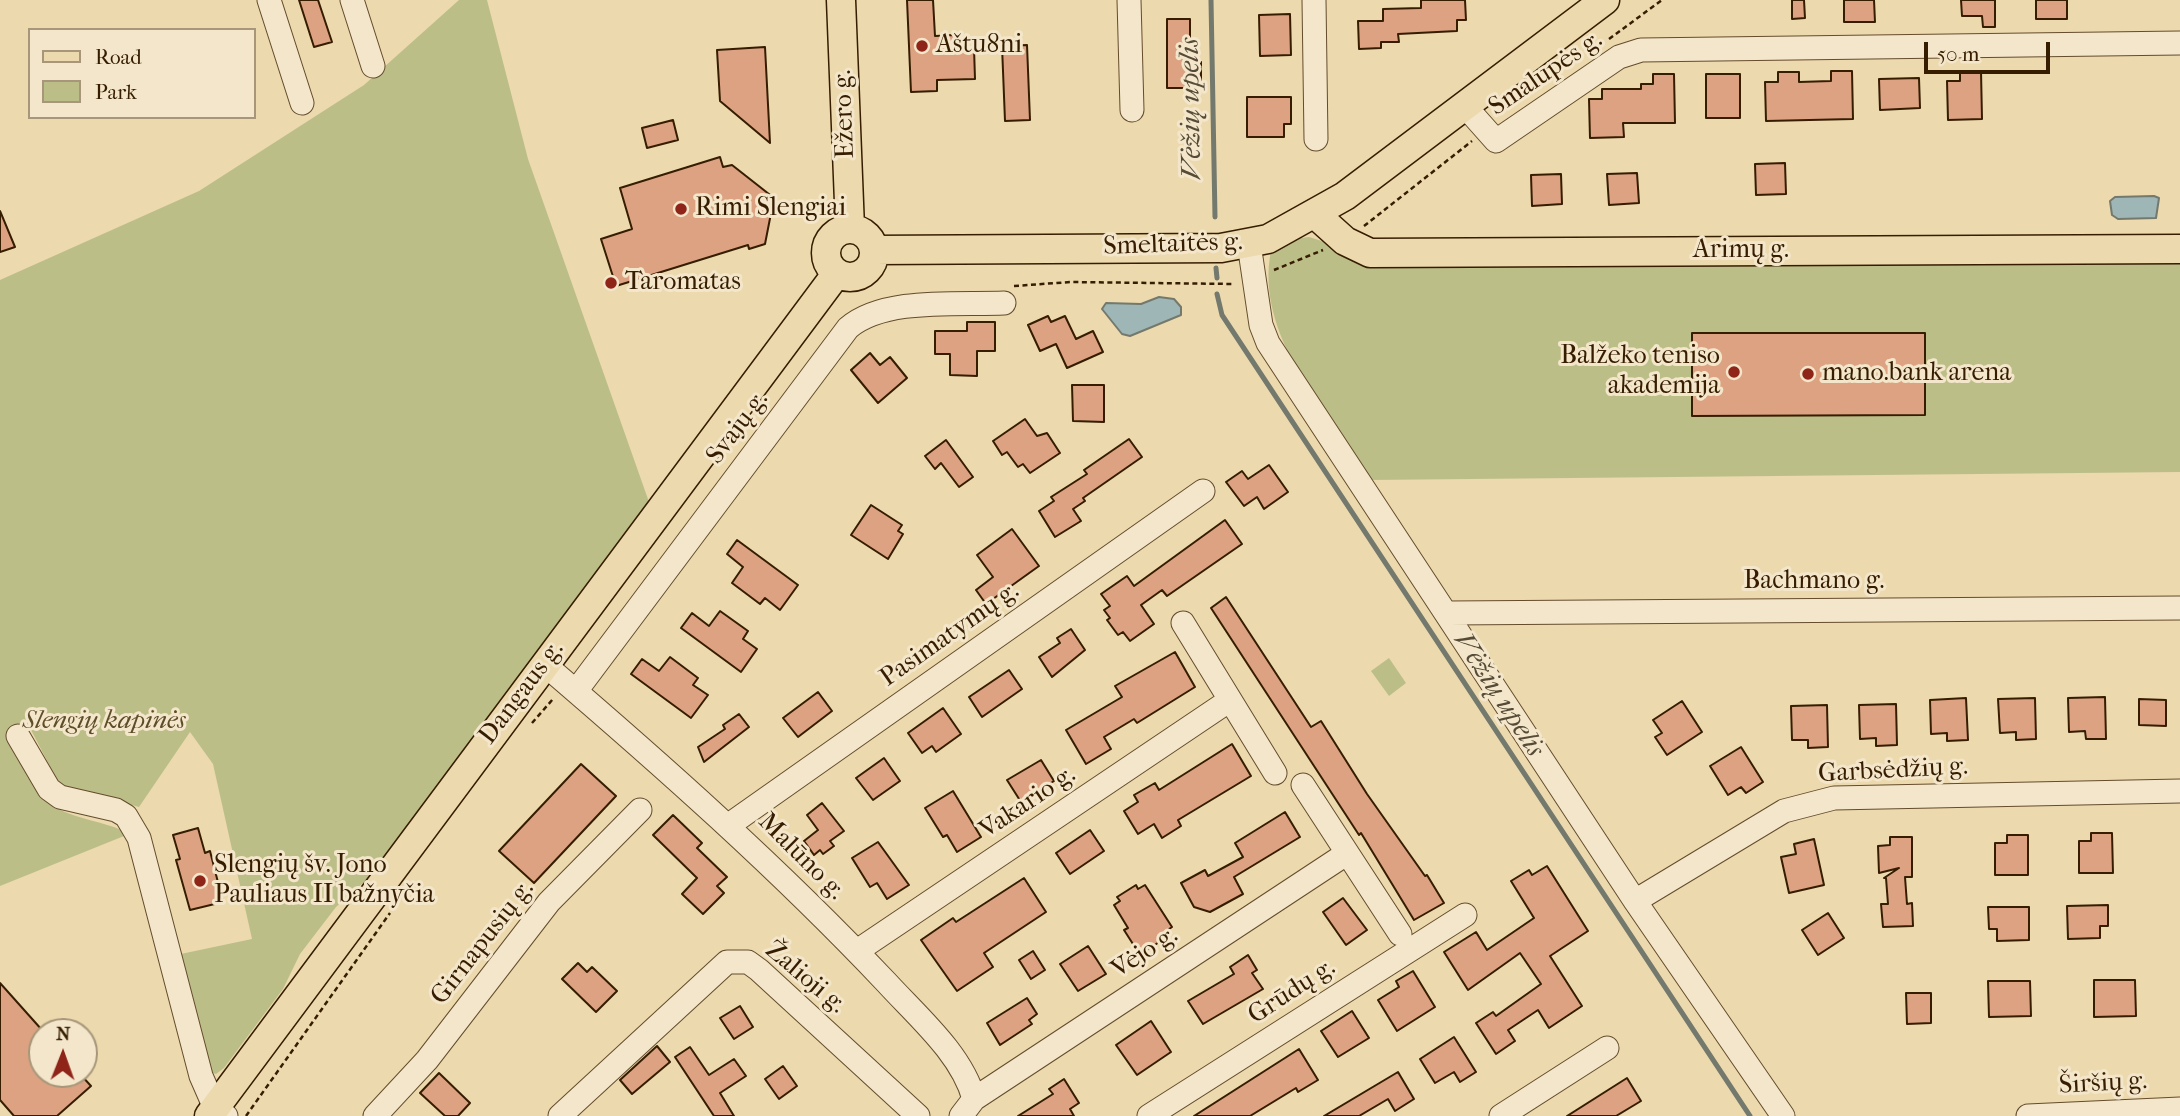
<!DOCTYPE html>
<html>
<head>
<meta charset="utf-8">
<style>
	body { margin:0 }
	#map { position:relative; width:2180px; height:1116px; overflow:hidden; background:#ecd9ae; font-family:"IM FELL French Canon",serif }
	canvas { display:block }
	.legend { position:absolute; left:28px; top:28px; width:228px; height:91px; box-sizing:border-box; background:#f3e6ca; border:2px solid #a79679; margin:0; padding:9px 12px; list-style:none; font-size:21px; color:#361d00 }
	.legend li { display:flex; align-items:center; gap:14px; height:35px }
	.legend b { width:35px; border:2px solid #a79679 }
	.north { position:absolute; left:28px; top:1018px; width:70px; height:70px; box-sizing:border-box; background:#f3e6ca; border:2px solid #a79679; border-radius:50%; rotate:1deg; font-size:19px; font-weight:700; line-height:28px; text-align:center; color:#361d00 }
	.north::after { content:''; display:block; margin:auto; width:24px; height:32px; background:#8f2418; clip-path:polygon(50% 0,100% 100%,50% 72%,0 100%) }
	.scale { position:absolute; left:1924px; top:42px; width:126px; height:32px; box-sizing:border-box; border:4px solid #361d00; border-top:0; padding-left:9px; font-size:21px; line-height:24px; white-space:nowrap; color:#361d00; -webkit-text-stroke:5px #f3e6ca; paint-order:stroke }
</style>
</head>
<body>
<div id="map">
<canvas width="2180" height="1116"></canvas>
<ul class="legend">
<li><b style="height:9px;background:#ecd9ae"></b>Road</li>
<li><b style="height:19px;background:#bcbe88"></b>Park</li>
</ul>
<div class="north">N</div>
<div class="scale">50 m</div>
</div>
<script>
const ctx = document.querySelector('canvas').getContext('2d');
ctx.lineJoin = 'round';
function fillPath(path, color) {
  ctx.fillStyle = color;
  ctx.fill(path, 'evenodd');
}
function strokePath(path, color, width, dash) {
  ctx.strokeStyle = color;
  ctx.lineWidth = width;
  ctx.lineCap = dash ? 'butt' : 'round';
  ctx.setLineDash(dash || []);
  ctx.stroke(path);
}
function write(font, color, halo, rows, align = 'center') {
  ctx.font = font + ' "IM FELL French Canon",serif';
  ctx.lineWidth = 6;
  ctx.setLineDash([]);
  ctx.textBaseline = 'middle';
  ctx.strokeStyle = halo;
  ctx.fillStyle = color;
  for (const [text, x, y, turn = 0] of rows) {
    ctx.save();
    ctx.translate(x, y);
    ctx.rotate((+turn || 0) * Math.PI / 180);
    ctx.textAlign = isNaN(turn) ? turn : align;
    if (halo) ctx.strokeText(text, 0, 0);
    ctx.fillText(text, 0, 0);
    ctx.restore();
  }
}
const green = new Path2D(`
	M459,0H487L528,159L649,502L372,875L336,907L300,954L283,989L224,1068L216,1074L210,1072L176,955L252,939L213,764L190,732L139,807L60,786L29,726L18,731C27,753 35,781 49,801C61,818 109,821 129,834L0,886V280L199,191L364,85Z
	M1309,237L1325,242L1359,264L2180,258V472L1370,480C1327,414 1254,333 1271,251L1293,239Z
	M1389,658L1406,683L1389,696L1371,671Z`);
const water = new Path2D(`
	M2154,196L2159,198L2156,218L2118,219L2112,215L2110,201L2115,197Z
	M1159,297L1174,299L1181,307V315L1130,336L1122,334L1102,309L1106,303L1141,304Z`);
const stream = new Path2D(`
	M1211,0L1215,217
	M1216,268L1217,278
	M1217,294L1222,315L1750,1116`);
const building = new Path2D(`
	M299,0H318L332,42L314,47Z
	M907,0H933L935,36L955,35V49L974,48L975,79L937,80V91L911,92Z
	M1421,0H1465L1466,20H1457V31L1398,34L1399,42H1381V48L1359,49L1358,21H1383V9L1421,8Z
	M1792,0H1804L1805,18L1792,19Z
	M1844,0H1874L1875,22H1844Z
	M1961,0H1995V27H1983L1982,16H1962Z
	M2036,0H2067V19H2036Z
	M1290,14L1291,55L1260,56L1259,15Z
	M1167,19H1190V62H1201V88H1167Z
	M1027,45L1030,120L1005,121L1002,46Z
	M765,47L770,143L720,101L717,50Z
	M1831,71H1852L1853,119L1766,121L1765,82H1778V72H1799V82L1831,81Z
	M1960,71H1981L1982,119L1948,120L1947,81H1960Z
	M1653,74H1674L1675,123H1623L1624,137L1590,138L1589,99H1602V89H1641V84H1653Z
	M1706,74H1740V118H1706Z
	M1919,78L1920,108L1880,110L1879,79Z
	M1247,97H1291V124H1284V137H1247Z
	M673,120L678,140L647,148L642,128Z
	M720,157L723,167L732,165L774,198L765,244L749,249L748,245L616,286L601,239L632,229L620,188Z
	M1785,163L1786,194L1756,195L1755,164Z
	M1637,173L1639,203L1609,205L1607,174Z
	M1561,174L1562,204L1532,206L1531,175Z
	M0,211L15,247L0,252Z
	M1048,316L1051,322L1065,316L1076,339L1093,331L1103,352L1067,368L1056,344L1040,351L1028,325Z
	M967,322H995V351H977V376L950,375V354H935V331H967Z
	M1692,333H1925V415L1692,416Z
	M870,353L880,365L890,357L907,378L878,403L851,370Z
	M1072,385H1104V422L1073,421Z
	M1025,419L1037,436L1047,433L1060,453L1030,473L1023,464L1018,467L1007,452L1002,455L993,441Z
	M1129,439L1142,457L1083,498L1085,501L1073,509L1081,521L1055,537L1039,511L1054,501L1051,497L1087,474L1084,470Z
	M946,440L973,477L959,487L941,463L935,469L925,456Z
	M1269,465L1288,492L1264,509L1257,497L1244,506L1226,482L1242,471L1248,479Z
	M871,505L902,525L898,531L903,534L888,559L851,535Z
	M1225,520L1242,544L1167,596L1162,590L1141,605L1154,624L1130,641L1123,632L1118,635L1107,620L1110,618L1104,610L1110,606L1101,594L1127,576L1134,586Z
	M1012,529L1039,566L986,604L976,590L993,577L977,555Z
	M737,540L798,585L780,610L765,598L760,604L732,583L743,567L727,554Z
	M1226,597L1311,727L1321,721L1367,794L1425,876L1427,875L1444,903L1414,920L1361,833L1359,835L1211,608Z
	M720,611L748,631L743,639L757,649L741,672L681,628L692,613L709,626Z
	M1071,629L1085,650L1052,677L1039,657L1060,643L1057,638Z
	M1175,652L1195,687L1137,723L1134,719L1104,737L1111,749L1086,764L1066,730L1122,697L1115,686Z
	M670,657L698,678L693,685L708,695L691,718L631,674L642,659L659,671Z
	M1009,670L1022,689L982,717L969,697Z
	M818,692L832,711L798,737L783,718Z
	M2105,697L2106,739H2086L2085,731L2069,732L2068,698Z
	M1966,698L1968,740L1947,741V733L1931,734L1930,700Z
	M2035,698L2036,739L2016,740V732L2000,733L1998,699Z
	M2139,699L2166,700V726L2139,725Z
	M1682,701L1702,732L1667,755L1655,737L1662,733L1653,720Z
	M1896,704L1897,745L1876,746V738L1860,739L1859,705Z
	M1827,705L1828,747L1808,748V740H1792L1791,706Z
	M943,708L961,734L936,752L932,746L922,753L908,733Z
	M739,714L749,727L704,762L698,747L725,729L723,725Z
	M1232,744L1251,776L1178,820L1181,826L1162,838L1154,824L1138,834L1124,811L1138,802L1134,795L1155,783L1159,790Z
	M1741,747L1763,782L1746,793L1741,787L1728,795L1710,766Z
	M884,758L900,781L873,800L856,778Z
	M1041,760L1054,781L1021,802L1007,780Z
	M581,764L616,796L534,883L499,851Z
	M953,791L981,837L957,852L947,835L943,837L925,808Z
	M822,803L844,831L830,841L834,846L823,854L820,850L814,855L804,841L818,830L807,815Z
	M1285,812L1300,837L1234,877L1243,894L1210,912L1194,907L1181,883L1205,870L1208,876L1243,857L1235,843Z
	M673,815L702,843L697,848L727,877L717,886L724,893L703,914L682,894L697,878L653,835Z
	M198,828L205,853L210,851L223,902L190,910L176,860L180,859L173,835Z
	M1090,830L1104,851L1070,874L1056,853Z
	M2091,833H2112L2113,873H2079V841H2091Z
	M2007,835H2028V875H1995V843H2007Z
	M1890,837H1912V877H1905L1907,904L1912,903L1913,926L1883,927L1881,904H1888L1886,878H1884L1899,868L1879,873L1878,846L1890,845Z
	M1814,839L1824,885L1789,893L1781,857L1796,854L1794,844Z
	M878,842L909,885L887,899L877,883L870,887L852,858Z
	M1547,866L1588,931L1550,956L1582,1006L1549,1028L1538,1010L1508,1030L1515,1041L1496,1054L1476,1023L1493,1012L1496,1016L1541,984L1520,953L1468,990L1444,952L1476,932L1487,950L1534,918L1511,881L1529,870L1532,875Z
	M1024,878L1046,912L984,953L993,967L957,991L921,940L953,918L956,922Z
	M1136,885L1138,889L1145,885L1172,927L1165,932L1168,936L1140,955L1124,930L1128,928L1114,905L1120,901L1117,897Z
	M1343,898L1367,930L1346,945L1323,912Z
	M2108,905V926H2100V938L2068,939L2067,906Z
	M1988,907H2029V940L1997,941V929H1989Z
	M1828,913L1844,938L1818,955L1802,930Z
	M1088,946L1106,974L1078,991L1060,964Z
	M1033,951L1045,970L1031,979L1019,960Z
	M1248,955L1257,970L1252,973L1263,989L1203,1024L1188,1001L1234,974L1230,967Z
	M578,963L587,972L592,967L617,991L596,1012L562,979Z
	M1413,971L1435,1007L1397,1031L1378,1000L1399,987L1396,981Z
	M2094,980H2135L2136,1016L2094,1017Z
	M1988,981H2030L2031,1016L1989,1017Z
	M0,983L42,1030V1074H80L91,1086L57,1116H14L0,1100Z
	M1906,993H1931V1023L1907,1024Z
	M1027,998L1037,1014L1029,1020L1032,1024L1000,1045L987,1023Z
	M740,1006L753,1027L734,1039L720,1018Z
	M1352,1011L1369,1038L1338,1057L1321,1031Z
	M1151,1021L1171,1052L1137,1075L1116,1045Z
	M1454,1037L1476,1072L1460,1082L1454,1072L1435,1083L1420,1059Z
	M657,1046L670,1062L632,1094L620,1080Z
	M690,1047L709,1075L734,1059L746,1076L720,1093L734,1116H714L675,1057Z
	M1299,1049L1318,1080L1298,1092L1296,1088L1250,1116H1194Z
	M783,1066L797,1086L779,1099L765,1079Z
	M1398,1072L1414,1099L1395,1111L1388,1099L1359,1116H1324Z
	M439,1073L470,1103L458,1116H445L420,1093Z
	M1627,1078L1641,1101L1616,1116H1567Z
	M1064,1079L1079,1103L1070,1109L1074,1116H1018L1053,1094L1049,1089Z`);
const path = new Path2D(`
	M1609,39L1662,0
	M1364,226L1472,141
	M1274,270L1323,250
	M1014,286L1071,282L1234,284
	M532,723L553,699
	M246,1116L390,913`);
const minor = new Path2D(`
	M269,0L302,103
	M352,0L373,66
	M1129,0L1132,110
	M1314,0L1316,139
	M1464,105L1496,141L1619,57L1641,50L2180,43
	M1249,244L1261,325L1268,343L1635,901L1783,1116
	M1448,613L2180,608
	M1183,623L1275,773
	M544,664C662,765 778,868 886,982C917,1016 962,1054 974,1099L961,1116
	M576,691L848,328C884,297 958,305 1004,303
	M18,736L49,789L60,797L116,810L126,816L139,838L201,1076L215,1108L226,1116
	M1303,785L1400,934
	M729,825L1203,491
	M1635,901L1784,811L1834,798L2180,791
	M857,951L1230,700
	M974,1099L1346,854
	M375,1116L427,1060L549,902L640,810
	M560,1116L727,962H748L759,970L918,1116
	M1149,1116L1465,915
	M1501,1116L1607,1048
	M2028,1116L2180,1109`);
const major = new Path2D(`
	M841,0L850,228
	M1316,215L1345,241L1370,253L2180,249
	M826 253a24 24 0 1 1 48 0a24 24 0 1 1-48 0Z
	M874,250L1221,248L1268,239L1345,196L1605,0
	M209,1116L837,273`);
const markers = [
	[922,46,7,"#8f2418"],
	[681,209,7,"#8f2418"],
	[611,283,7,"#8f2418"],
	[1734,372,7,"#8f2418"],
	[1808,374,7,"#8f2418"],
	[200,881,7,"#8f2418"]
];
const poiNames = [
	["Aštu8ni",936,46],
	["Rimi Slengiai",695,209],
	["Taromatas",625,283],
	["Balžeko teniso",1720,357,"right"],
	["akademija",1720,387,"right"],
	["mano.bank arena",1822,374],
	["Slengių šv. Jono",214,866],
	["Pauliaus II bažnyčia",214,896]
];
const streetNames = [
	["Smalupės g.",1546,74,-34],
	["Ežero g.",845,114,-92],
	["Smeltaitės g.",1173,245,-2],
	["Arimų g.",1741,251],
	["Svajų g.",738,428,-53],
	["Bachmano g.",1814,582],
	["Pasimatymų g.",950,635,-35],
	["Dangaus g.",522,693,-53],
	["Garbsėdžių g.",1893,771,-3],
	["Vakario g.",1028,803,-34],
	["Malūno g.",801,857,45],
	["Girnapusių g.",483,943,-52],
	["Vėjo g.",1145,953,-33],
	["Žalioji g.",805,978,40],
	["Grūdų g.",1292,992,-33],
	["Širšių g.",2103,1084,-3]
];
const parkNames = [
	["Slengių kapinės",104,722]
];
const waterNames = [
	["Vėžių upelis",1192,109,-91],
	["Vėžių upelis",1498,695,57]
];
fillPath(green, '#bcbe88');
fillPath(water, '#9eb7b6');
strokePath(water, '#74796d', 2);
strokePath(stream, '#74796d', 5);
fillPath(building, '#dca282');
strokePath(building, '#361d00', 2);
strokePath(minor, '#644c2c', 25);
strokePath(major, '#361d00', 31);
strokePath(path, '#361d00', 2.5, [5, 3.5]);
strokePath(minor, '#f3e6ca', 23);
strokePath(major, '#ecd9ae', 28);
for (const [x, y, r, color] of markers) {
  const dot = new Path2D();
  dot.arc(x, y, r, 0, 2 * Math.PI);
  ctx.fillStyle = color;
  ctx.fill(dot);
  strokePath(dot, '#f3e6ca', 2.5);
}
write('26px', '#361d00', '#f3e6ca', poiNames, 'left');
write('26px', '#361d00', '#f3e6ca', streetNames);
write('italic 26px', '#5e4d29', '#f3e6ca', parkNames);
write('italic 28px', '#554b37', '#f3e6ca', waterNames);
</script>
</body>
</html>
